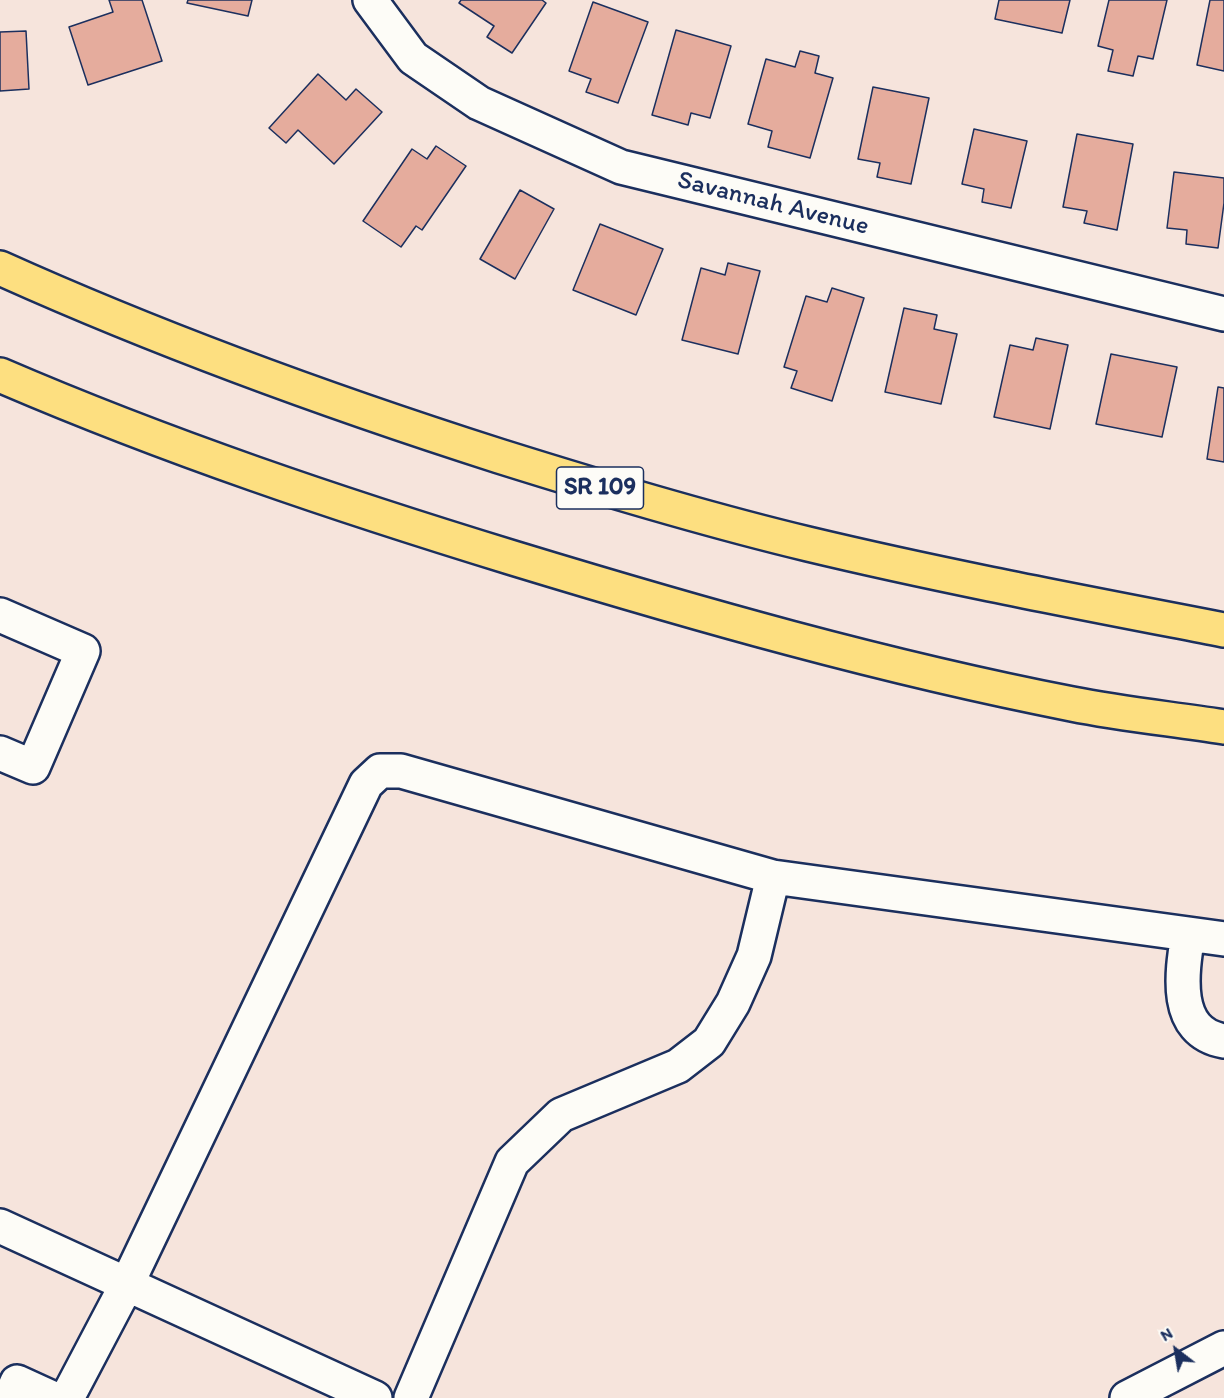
<!DOCTYPE html>
<html>
<head>
<meta charset="utf-8">
<style>
	body { margin:0 }
	#map { position:relative; width:1224px; height:1398px; overflow:hidden; background:#f6e4dc; font-family:Itim,sans-serif }
	canvas { display:block }
	.north { position:absolute; left:1146px; top:1320px; width:60px; height:60px; -webkit-text-stroke:4px #fdfcf7; paint-order:stroke; rotate:329deg; font-size:16px; font-weight:700; line-height:24px; text-align:center; color:#1b2f5e }
	.north::after { content:''; display:block; margin:auto; width:21px; height:27px; background:#1b2f5e; clip-path:polygon(50% 0,100% 100%,50% 72%,0 100%) }
</style>
</head>
<body>
<div id="map">
<canvas width="1224" height="1398"></canvas>
<div class="north">N</div>
</div>
<script>
const ctx = document.querySelector('canvas').getContext('2d');
ctx.lineJoin = 'round';
function fillPath(path, color) {
  ctx.fillStyle = color;
  ctx.fill(path, 'evenodd');
}
function strokePath(path, color, width, dash) {
  ctx.strokeStyle = color;
  ctx.lineWidth = width;
  ctx.lineCap = dash ? 'butt' : 'round';
  ctx.setLineDash(dash || []);
  ctx.stroke(path);
}
function write(font, color, halo, rows, align = 'center') {
  ctx.font = font + ' Itim,sans-serif';
  ctx.lineWidth = 4.5;
  ctx.setLineDash([]);
  ctx.textBaseline = 'middle';
  ctx.strokeStyle = halo;
  ctx.fillStyle = color;
  for (const [text, x, y, turn = 0] of rows) {
    ctx.save();
    ctx.translate(x, y);
    ctx.rotate((+turn || 0) * Math.PI / 180);
    ctx.textAlign = isNaN(turn) ? turn : align;
    if (halo) ctx.strokeText(text, 0, 0);
    ctx.fillText(text, 0, 0);
    ctx.restore();
  }
}
const building = new Path2D(`
	M109,0H142L162,61L88,85L69,27L113,12Z
	M188,0H252L248,16L187,3Z
	M461,0H542L546,3L512,53L487,37L494,26L459,3Z
	M999,0H1070L1062,33L995,19Z
	M1109,0H1167L1153,59L1138,56L1133,76L1108,71L1113,50L1098,46Z
	M1210,0H1224V71L1197,65Z
	M593,2L648,22L618,103L586,92L591,79L569,71Z
	M676,30L731,46L710,118L691,113L688,125L652,115Z
	M26,31L29,89L0,91V32Z
	M800,51L819,56L815,73L833,78L810,158L768,147L772,131L748,124L766,59L795,67Z
	M318,74L346,100L356,89L382,112L334,164L298,130L286,143L269,128Z
	M873,87L929,98L911,184L877,177L880,163L858,159Z
	M974,129L1027,141L1011,208L982,202L984,189L962,184Z
	M1077,134L1133,144L1117,230L1084,223L1087,211L1063,207Z
	M436,146L466,166L422,230L416,226L401,247L363,221L412,149L427,159Z
	M1174,172L1224,178V203L1218,248L1186,244L1187,230L1167,228Z
	M520,190L554,209L515,279L480,259Z
	M600,224L663,249L636,315L573,290Z
	M728,263L760,271L738,354L682,340L701,268L725,275Z
	M832,288L864,298L832,401L791,388L797,371L784,367L806,296L827,302Z
	M904,308L937,315L934,329L957,334L941,404L885,392Z
	M1036,338L1068,345L1050,429L994,417L1010,345L1033,350Z
	M1111,354L1177,367L1162,437L1096,424Z
	M1218,387L1224,388V462L1207,459Z`);
const minor = new Path2D(`
	M370,0L413,58L479,103L621,167L1224,314
	M0,615L83,651L33,767L0,753
	M1188,934C1182,972 1172,1032 1224,1041
	M0,1226L375,1398
	M10,1398L17,1382L52,1398
	M67,1398L127,1284L366,784L380,771H401L773,877L1224,939
	M411,1398L512,1162L561,1115L678,1066L709,1042L733,1003L754,956L773,877
	M1127,1398L1224,1348`);
const highway = new Path2D(`
	M0,268C162,341 330,402 499,456C601,488 704,519 808,544C946,577 1085,603 1224,630
	M0,375C167,447 340,505 513,558C697,614 883,667 1072,704C1122,714 1173,719 1224,727`);
const shields = [
	[600,488,87]
];
const shieldNames = [
	["SR 109",600,488]
];
const streetNames = [
	["Savannah Avenue",773,204,14]
];
fillPath(building, '#e5ac9d');
strokePath(building, '#1b2f5e', 1.5);
strokePath(minor, '#1b2f5e', 38);
strokePath(highway, '#1b2f5e', 38);
strokePath(minor, '#fdfcf7', 33);
strokePath(highway, '#fddf80', 33);
for (const [x, y, w] of shields) {
  const box = new Path2D();
  box.roundRect(x - w / 2, y - 21, w, 42, 4.5);
  ctx.fillStyle = '#fdfcf7';
  ctx.fill(box);
  strokePath(box, '#1b2f5e', 1.5);
}
write('bold 24px', '#1b2f5e', null, shieldNames);
write('26px', '#1b2f5e', '#fdfcf7', streetNames);
</script>
</body>
</html>
